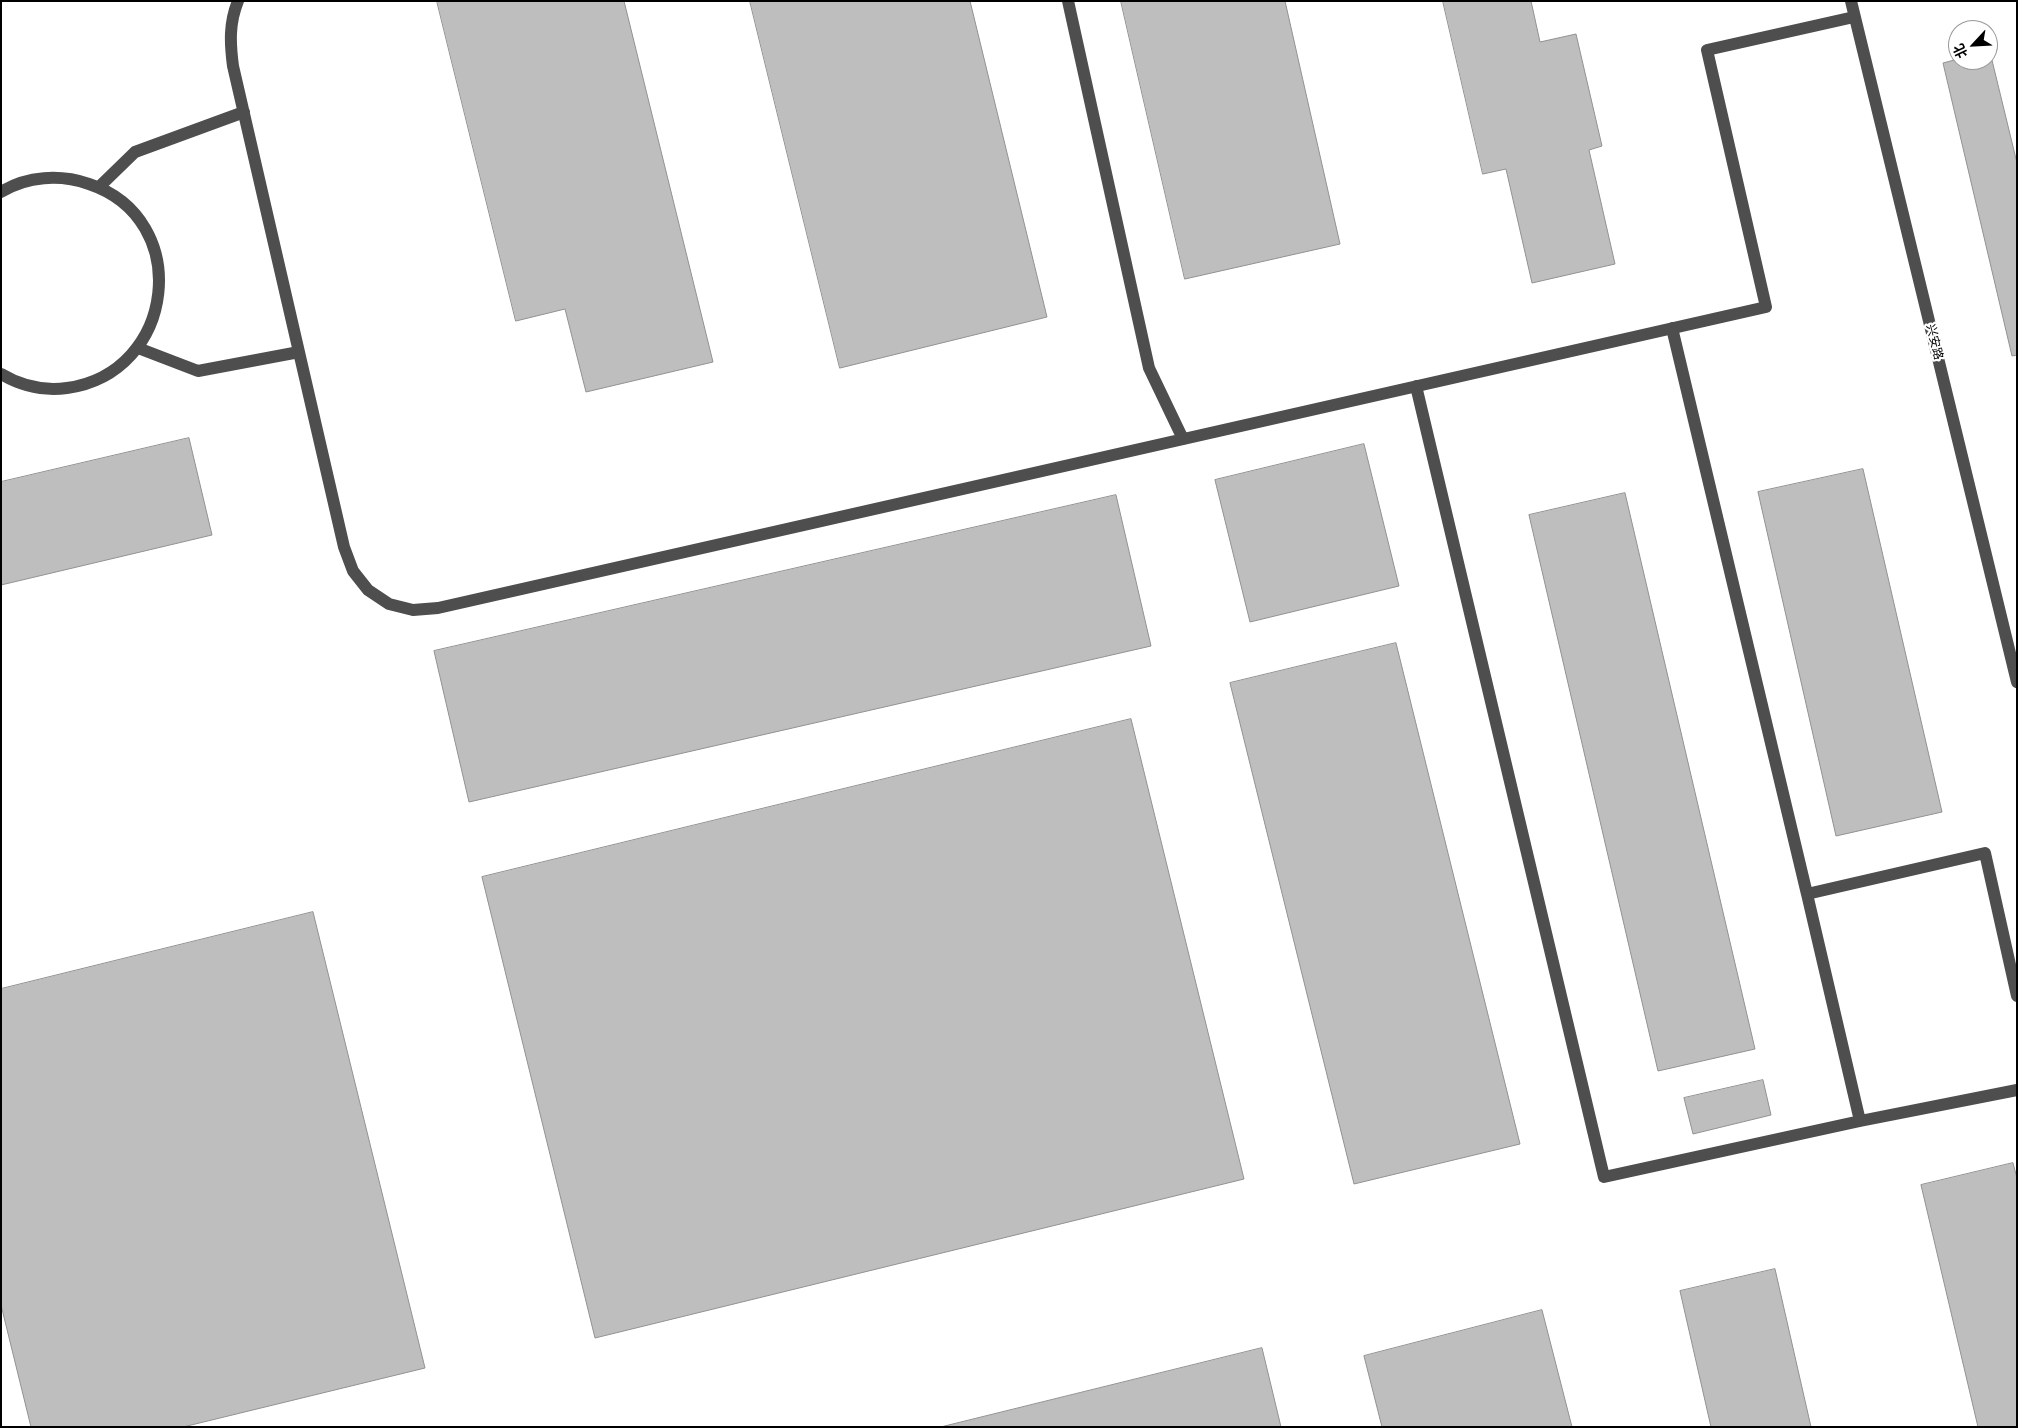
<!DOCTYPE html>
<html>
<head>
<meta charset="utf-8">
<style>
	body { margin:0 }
	#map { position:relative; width:2018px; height:1428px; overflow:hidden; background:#fff; font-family:Manrope,"Noto Sans SC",sans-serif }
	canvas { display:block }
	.frame { position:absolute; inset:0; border:2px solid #000; pointer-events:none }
	.north { position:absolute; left:1948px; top:20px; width:50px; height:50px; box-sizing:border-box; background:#fff; border:1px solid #999; border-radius:50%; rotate:245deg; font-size:14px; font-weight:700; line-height:20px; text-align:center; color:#000 }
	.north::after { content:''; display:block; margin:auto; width:18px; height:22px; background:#000; clip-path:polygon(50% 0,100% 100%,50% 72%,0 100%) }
</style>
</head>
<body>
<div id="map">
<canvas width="2018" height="1428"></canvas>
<div class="frame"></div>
<div class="north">北</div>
</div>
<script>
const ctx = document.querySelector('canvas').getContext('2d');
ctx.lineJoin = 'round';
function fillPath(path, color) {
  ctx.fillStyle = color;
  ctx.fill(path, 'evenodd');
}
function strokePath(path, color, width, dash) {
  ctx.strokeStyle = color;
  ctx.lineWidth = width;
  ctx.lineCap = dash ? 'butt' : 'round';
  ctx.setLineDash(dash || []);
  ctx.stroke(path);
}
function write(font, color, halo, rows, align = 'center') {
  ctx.font = font + ' Manrope,"Noto Sans SC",sans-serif';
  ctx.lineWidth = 4.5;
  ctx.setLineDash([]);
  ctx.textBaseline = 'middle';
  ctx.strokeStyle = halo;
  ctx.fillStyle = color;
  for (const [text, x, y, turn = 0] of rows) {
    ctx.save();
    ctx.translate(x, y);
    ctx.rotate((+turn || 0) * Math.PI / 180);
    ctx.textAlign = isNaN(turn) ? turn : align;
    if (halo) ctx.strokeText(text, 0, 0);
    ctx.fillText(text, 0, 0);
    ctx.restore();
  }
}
const building = new Path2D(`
	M437,1H624L713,362L586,392L565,309L516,321Z
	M750,1H970L1047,317L840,368Z
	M1121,1H1285L1340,244L1185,279Z
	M1443,1H1531L1540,42L1576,34L1602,146L1589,150L1615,264L1532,283L1506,169L1483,174Z
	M1988,52H1990L2017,163V355L2012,356L1943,63L1958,59L1988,60Z
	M189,438L212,535L1,585V482Z
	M1364,444L1399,586L1250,622L1215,480Z
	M1863,469L1942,812L1836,836L1758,492Z
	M1625,493L1755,1049L1658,1071L1529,515Z
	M1116,495L1151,646L469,802L434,651Z
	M1396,643L1520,1144L1354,1184L1230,683Z
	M1131,719L1244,1179L595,1338L482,877Z
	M313,912L425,1368L183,1427H31L1,1305V989Z
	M1763,1080L1771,1115L1693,1134L1684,1098Z
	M2013,1163L2017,1178V1427H1978L1921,1185Z
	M1775,1269L1811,1427H1711L1680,1291Z
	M1542,1310L1572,1427H1382L1364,1356Z
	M1262,1348L1281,1427H941Z`);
const minor = new Path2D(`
	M238,1C229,23 230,43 233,66L344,547L353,571L368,590L389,604L413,610L438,608L1766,307L1707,50L1854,17
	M1068,1L1149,368L1183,439
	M1851,1L2017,682
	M99,187L135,152L244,112
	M1,192C27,176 60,174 89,184C194,219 176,373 67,388C44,391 21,386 1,374
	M1672,328L1807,894
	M138,348L198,371L299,352
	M1416,386L1604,1177L1860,1121L2017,1090
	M1860,1121L1807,894L1985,853L2017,996`);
const streetNames = [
	["兴安路",1934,342,76]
];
fillPath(building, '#bebebe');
strokePath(building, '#929292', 1);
strokePath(minor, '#4e4e4e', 12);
write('12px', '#000', '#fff', streetNames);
</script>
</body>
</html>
